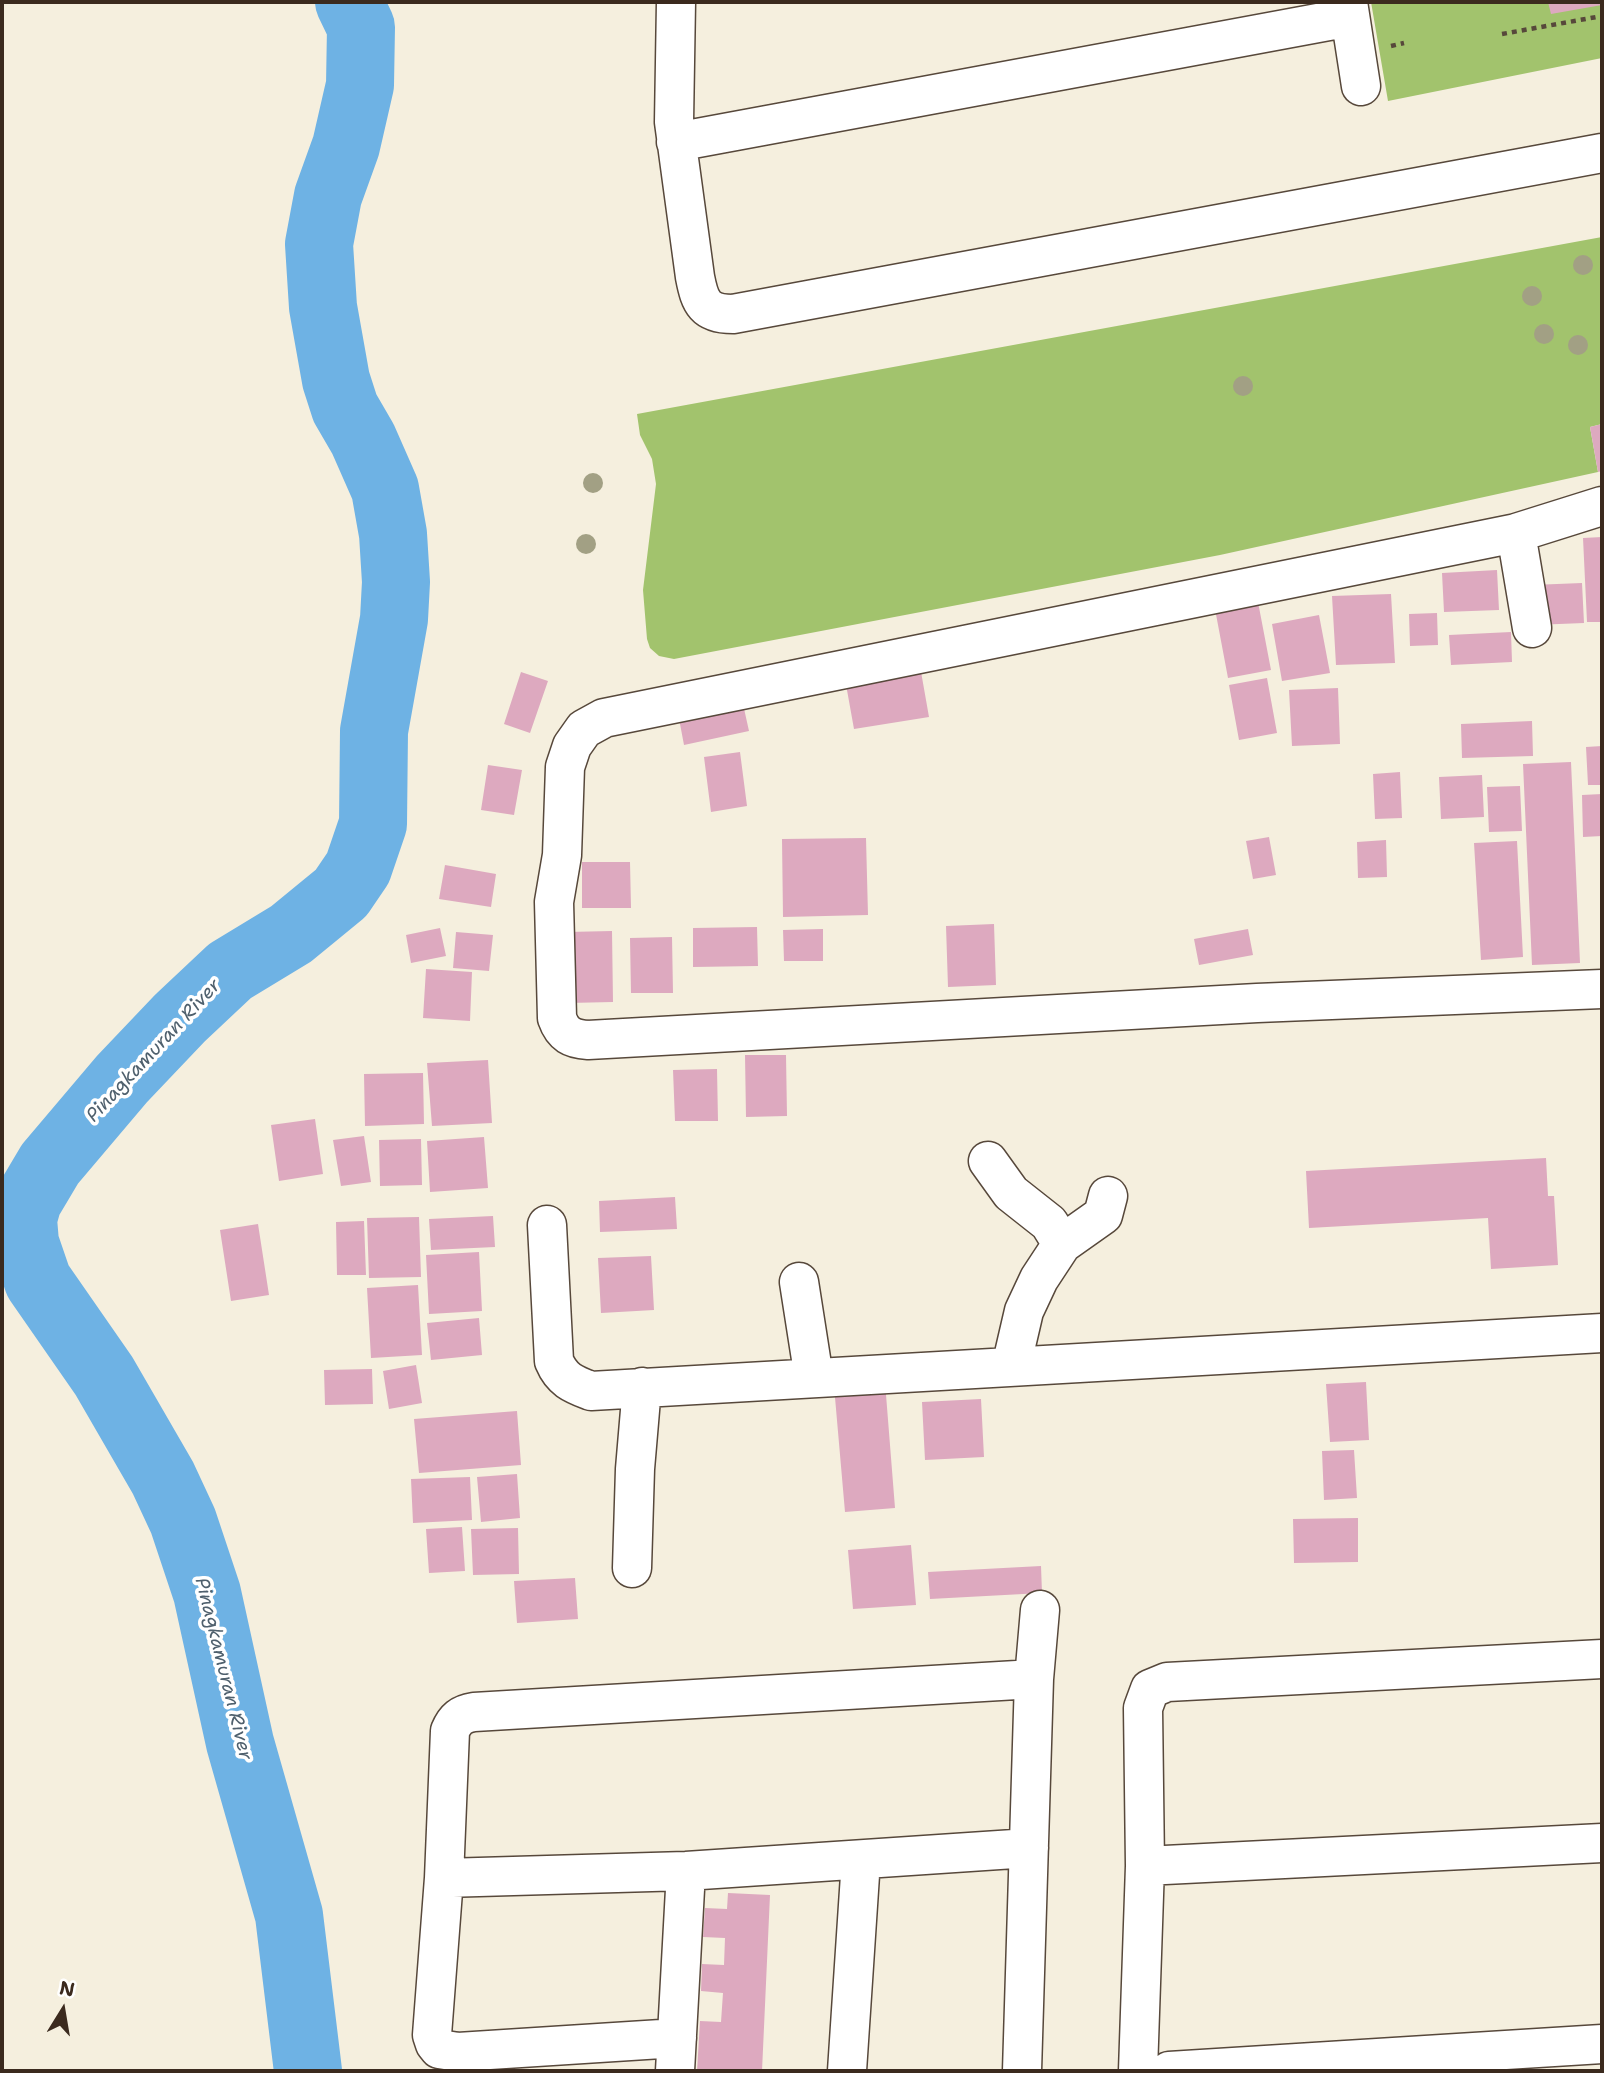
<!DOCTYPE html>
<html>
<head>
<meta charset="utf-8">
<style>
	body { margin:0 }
	#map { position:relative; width:1604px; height:2073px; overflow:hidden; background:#f5efde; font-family:"Shantell Sans",sans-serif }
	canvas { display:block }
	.frame { position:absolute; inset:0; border:4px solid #3b2a1e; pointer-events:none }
	.north { position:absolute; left:28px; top:1975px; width:70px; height:70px; -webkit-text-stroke:5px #fff; paint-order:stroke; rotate:11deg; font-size:19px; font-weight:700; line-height:28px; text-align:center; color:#3b2a1e }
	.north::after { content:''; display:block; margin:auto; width:24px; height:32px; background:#3b2a1e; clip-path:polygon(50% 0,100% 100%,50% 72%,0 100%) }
</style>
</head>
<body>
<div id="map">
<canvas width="1604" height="2073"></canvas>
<div class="frame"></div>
<div class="north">N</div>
</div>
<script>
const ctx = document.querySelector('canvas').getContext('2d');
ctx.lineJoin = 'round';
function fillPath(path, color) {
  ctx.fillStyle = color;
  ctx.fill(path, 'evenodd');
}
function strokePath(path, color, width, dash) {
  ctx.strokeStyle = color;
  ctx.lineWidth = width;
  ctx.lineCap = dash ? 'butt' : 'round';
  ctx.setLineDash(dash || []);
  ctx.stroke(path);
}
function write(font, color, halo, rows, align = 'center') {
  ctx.font = font + ' "Shantell Sans",sans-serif';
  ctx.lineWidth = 7;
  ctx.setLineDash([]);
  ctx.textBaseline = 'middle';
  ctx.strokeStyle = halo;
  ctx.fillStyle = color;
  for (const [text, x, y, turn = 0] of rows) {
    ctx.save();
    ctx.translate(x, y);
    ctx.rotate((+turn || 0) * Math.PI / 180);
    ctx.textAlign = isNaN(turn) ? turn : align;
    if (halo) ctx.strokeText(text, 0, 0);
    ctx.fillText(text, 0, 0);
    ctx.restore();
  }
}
const green = new Path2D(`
	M1371,2H1602V58L1388,101Z
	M1602,237V424L1590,427L1598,472L1220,555L674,659L659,656L650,648L647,639L643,590L656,484L652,459L640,435L637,414Z`);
const river = new Path2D(`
	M308,2071L289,1915L240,1743L207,1593L183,1521L163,1478L104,1376L38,1281L25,1243L23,1219L28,1201L50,1164L122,1079L180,1018L230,971L291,934L341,893L358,868L373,824L374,731L394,619L396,582L393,534L385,489L363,439L345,408L336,380L323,307L319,244L328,196L346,146L360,85L361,27L349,2`);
const building = new Path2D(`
	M1548,2H1602V5L1551,14Z
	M1602,424V471L1598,472L1590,427Z
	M1602,537V622H1587L1583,538Z
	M1497,570L1499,610L1444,612L1442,573Z
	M1582,583L1584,623L1534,625L1532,585Z
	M1391,594L1395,663L1336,665L1332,596Z
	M1258,602L1271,670L1228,678L1215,609Z
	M1437,613L1438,645L1410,646L1409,614Z
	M1319,615L1330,673L1282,681L1272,624Z
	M1511,632L1512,662L1451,665L1449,635Z
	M920,666L929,717L854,729L845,679Z
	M521,672L548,681L530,733L504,724Z
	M1267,678L1277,733L1239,740L1229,685Z
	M1338,688L1340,744L1292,746L1289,690Z
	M741,695L749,731L684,745L677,708Z
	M1532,721L1533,756L1462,758L1461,724Z
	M1602,746V785H1588L1586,747Z
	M740,752L747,806L711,812L704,757Z
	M1571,762L1580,963L1532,965L1523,764Z
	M488,765L522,770L514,815L481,810Z
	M1400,772L1402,818L1375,819L1373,774Z
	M1482,775L1484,817L1441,819L1439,777Z
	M1520,786L1522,831L1489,832L1487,787Z
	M1602,794V836L1583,837L1582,795Z
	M1269,837L1276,875L1253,879L1246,841Z
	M866,838L868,915L783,917L782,839Z
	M1386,840L1387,877L1358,878L1357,842Z
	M1517,841L1523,957L1481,960L1474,843Z
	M582,862H630L631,908H582Z
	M445,865L496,874L491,907L439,899Z
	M994,924L996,985L948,987L946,926Z
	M757,927L758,966L693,967V928Z
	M440,928L446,956L411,963L406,935Z
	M823,929V961H784L783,930Z
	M1248,929L1253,955L1199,965L1194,939Z
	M612,931L613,1002L568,1003L567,932Z
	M456,932L493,935L489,971L453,968Z
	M672,937L673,993H631L630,938Z
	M426,969L472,972L470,1021L423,1018Z
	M745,1055H786L787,1116L746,1117Z
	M488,1060L492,1123L432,1126L427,1063Z
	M717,1069L718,1121H675L673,1070Z
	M423,1073L424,1124L365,1126L364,1074Z
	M315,1119L323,1174L279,1181L271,1125Z
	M364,1136L371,1182L341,1186L333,1140Z
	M484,1137L488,1188L430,1192L427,1141Z
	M421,1139L422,1185L380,1186L379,1140Z
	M1546,1158L1548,1196H1554L1558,1265L1491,1269L1488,1218L1309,1228L1306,1171Z
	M675,1197L677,1229L600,1232L599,1201Z
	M493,1216L495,1247L431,1250L429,1219Z
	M419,1217L421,1277L369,1278L367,1218Z
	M364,1221L366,1275H337L336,1222Z
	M258,1224L269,1295L231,1301L220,1230Z
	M479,1252L482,1311L429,1314L426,1255Z
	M651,1256L654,1310L601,1313L598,1258Z
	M418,1285L422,1355L371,1358L367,1288Z
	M479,1318L482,1355L431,1360L427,1323Z
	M416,1365L422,1403L389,1409L383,1371Z
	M372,1369L373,1404L325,1405L324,1370Z
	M885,1382L895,1508L845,1512L834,1386Z
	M1366,1382L1369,1440L1330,1442L1326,1384Z
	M981,1399L984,1457L925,1460L922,1402Z
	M517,1411L521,1465L419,1473L414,1419Z
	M1354,1450L1357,1498L1324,1500L1322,1451Z
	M517,1474L520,1518L481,1522L477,1477Z
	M470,1477L472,1520L413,1523L411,1479Z
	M1358,1518V1562L1294,1563L1293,1519Z
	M462,1527L465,1571L429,1573L426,1529Z
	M518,1528L519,1574L473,1575L471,1529Z
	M911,1545L916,1605L853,1609L848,1550Z
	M1041,1566L1042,1593L930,1599L928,1572Z
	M575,1578L578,1619L517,1623L514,1581Z
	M728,1893L770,1895L762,2071H697L700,2021L721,2022L723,1993L701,1991L702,1964L724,1965L725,1938L703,1937L705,1908L727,1909Z`);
const path = new Path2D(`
	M1502,34L1602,16
	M1391,46L1404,43`);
const minor = new Path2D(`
	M676,2L674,122L695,277C700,303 705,314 733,314L1602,153
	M1348,2L1361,86
	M676,142L1350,17
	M1602,506L1516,533L604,718L584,729L572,746L565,767L562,855L554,902L557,1018C563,1035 572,1039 588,1040L1257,1003L1602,989
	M1516,533L1532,628
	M988,1161L1011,1193L1049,1223L1062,1244
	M547,1225L554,1361C562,1380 573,1384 591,1391L1602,1333
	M799,1282L814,1378
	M1011,1367L1024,1311L1039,1279L1062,1244L1103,1215L1108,1196
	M632,1568L635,1469L642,1387
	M1145,1866L1602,1843
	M444,1878L686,1871L1029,1848
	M677,2038L458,2052L439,2049L435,2044L432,2035L444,1878L450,1731C455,1719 461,1714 474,1712L1034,1679
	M675,2071L686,1871
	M847,2071L861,1860
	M1022,2071L1034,1679L1040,1610
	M1138,2071L1145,1866L1143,1708L1150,1689L1167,1682L1602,1659
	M1169,2071L1602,2044`);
const trees = [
	[1583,265],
	[1532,296],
	[1544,334],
	[1578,345],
	[1243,386],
	[593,483],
	[586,544]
];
const waterNames = [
	["Pinagkamuran River",154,1051,-47],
	["Pinagkamuran River",223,1669,76]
];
fillPath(green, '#a2c36d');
strokePath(river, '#6eb2e4', 68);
fillPath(building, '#dda9bf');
strokePath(minor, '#57483b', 41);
strokePath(path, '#57483b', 4.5, [5, 5]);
strokePath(minor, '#fff', 38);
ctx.fillStyle = '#a2a084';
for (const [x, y] of trees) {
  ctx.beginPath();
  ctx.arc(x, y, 10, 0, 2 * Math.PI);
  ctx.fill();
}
write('italic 19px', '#4f606d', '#fff', waterNames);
</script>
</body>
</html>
